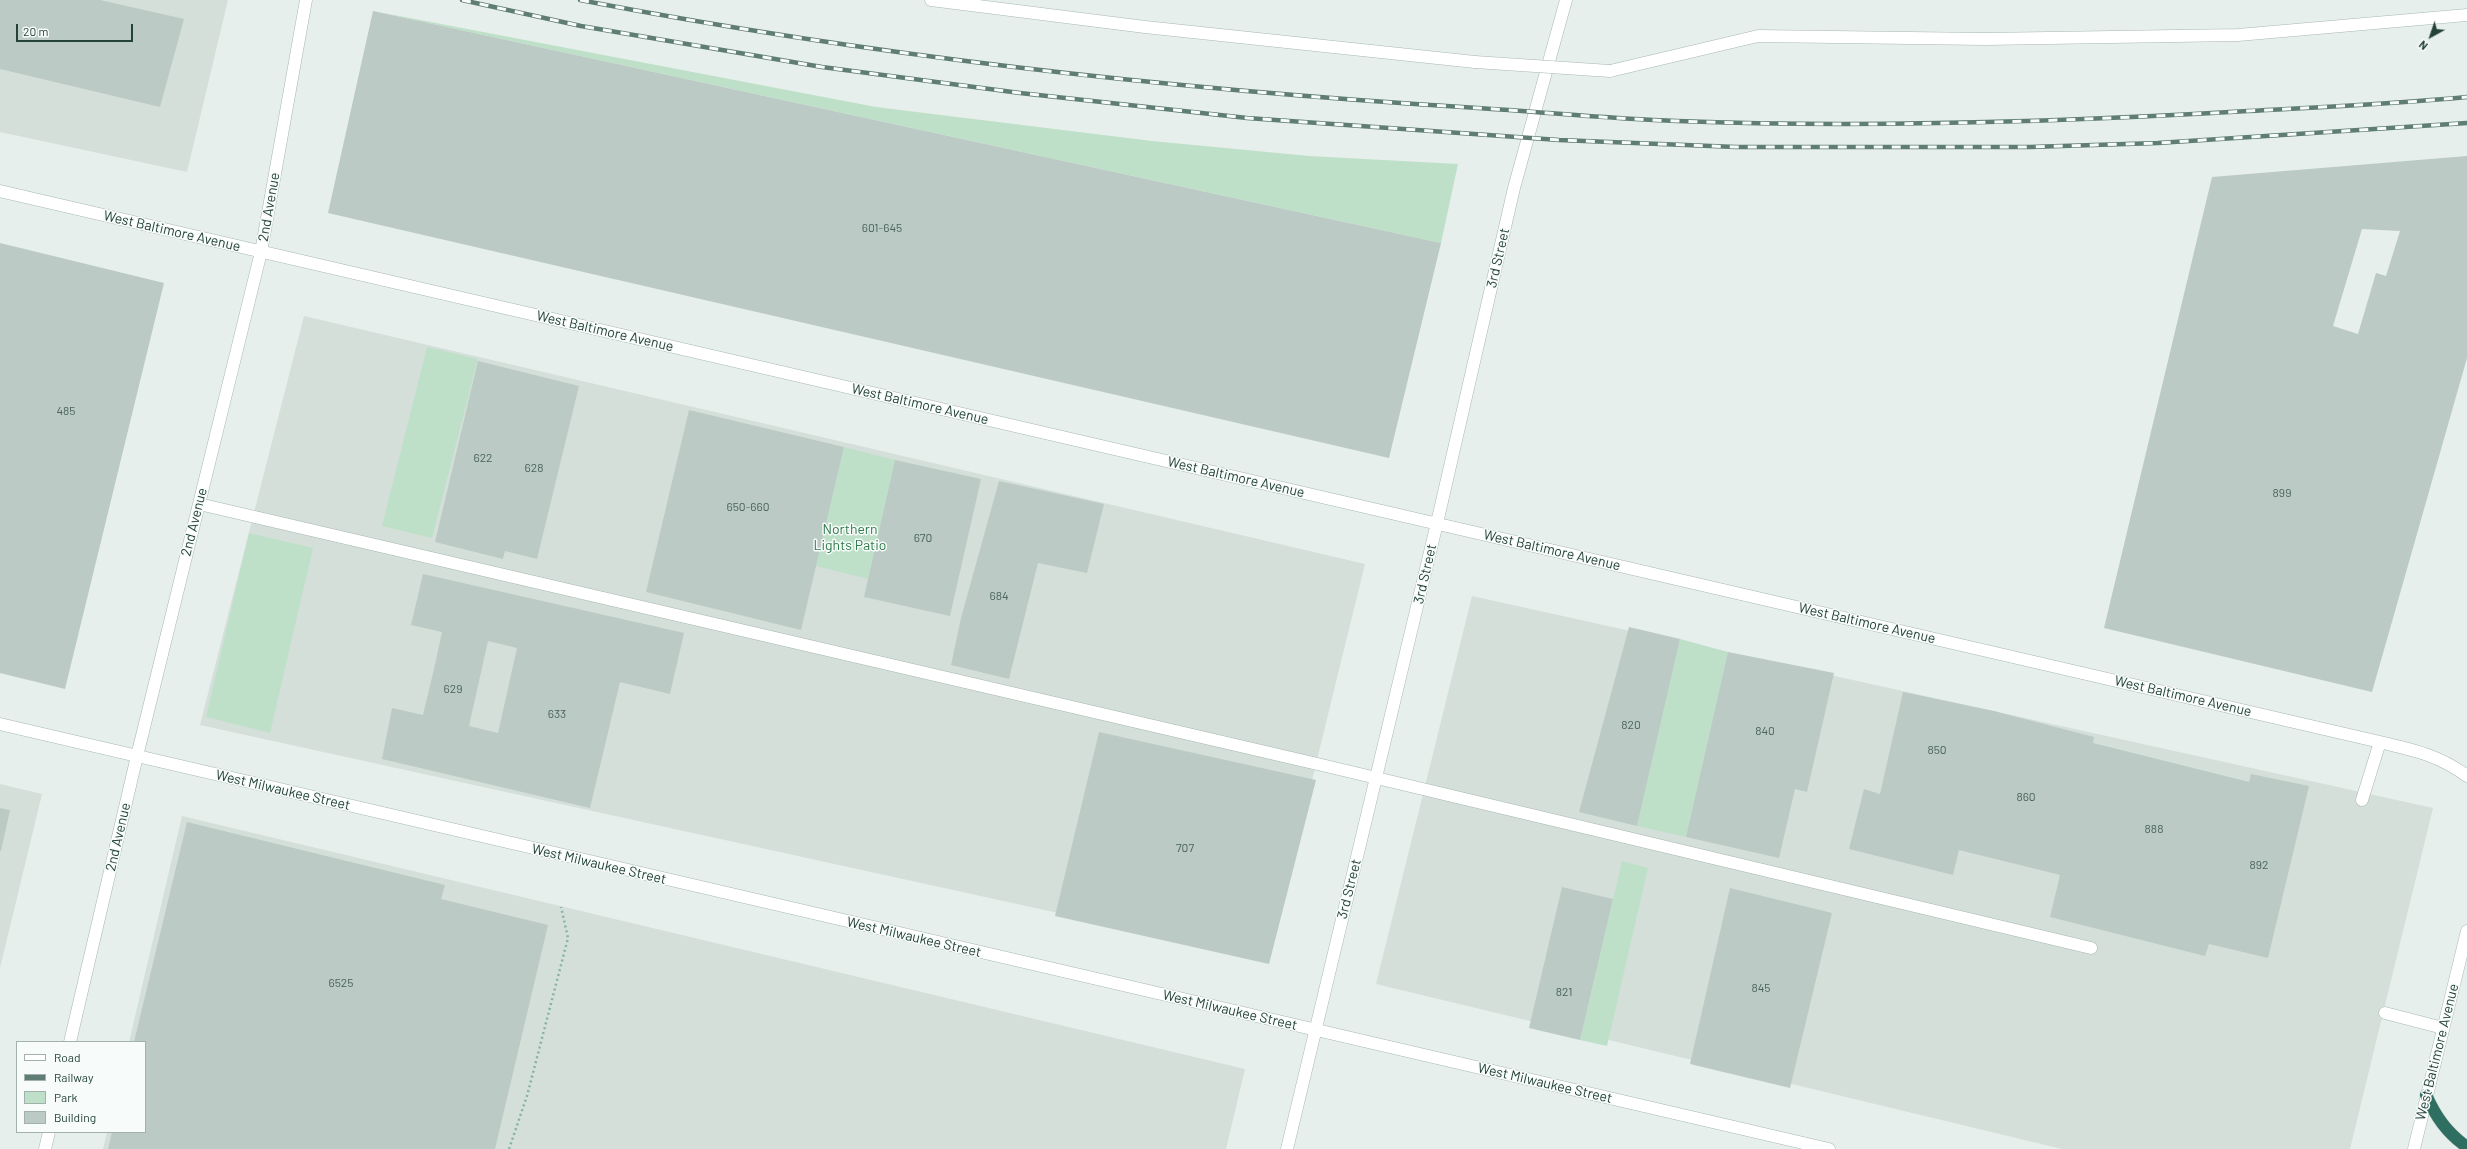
<!DOCTYPE html>
<html>
<head>
<meta charset="utf-8">
<style>
	body { margin:0 }
	#map { position:relative; width:2467px; height:1149px; overflow:hidden; background:#e6efeb; font-family:Barlow,sans-serif }
	canvas { display:block }
	.legend { position:absolute; left:16px; top:1041px; width:130px; height:92px; box-sizing:border-box; background:#f7fbf9; border:1px solid #a3b1ad; margin:0; padding:5px 7px; list-style:none; font-size:12px; color:#24423a }
	.legend li { display:flex; align-items:center; gap:8px; height:20px }
	.legend b { width:20px; border:1px solid #a3b1ad }
	.north { position:absolute; left:2411px; top:16px; width:40px; height:40px; -webkit-text-stroke:3px #f7fbf9; paint-order:stroke; rotate:220deg; font-size:11px; font-weight:700; line-height:16px; text-align:center; color:#24423a }
	.north::after { content:''; display:block; margin:auto; width:14px; height:18px; background:#24423a; clip-path:polygon(50% 0,100% 100%,50% 72%,0 100%) }
	.scale { position:absolute; left:16px; top:24px; width:117px; height:18px; box-sizing:border-box; border:2px solid #24423a; border-top:0; padding-left:5px; font-size:12px; line-height:14px; white-space:nowrap; color:#24423a; -webkit-text-stroke:3px #f7fbf9; paint-order:stroke }
</style>
</head>
<body>
<div id="map">
<canvas width="2467" height="1149"></canvas>
<ul class="legend">
<li><b style="height:5px;background:#fff"></b>Road</li>
<li><b style="height:5px;background:#5f7d75"></b>Railway</li>
<li><b style="height:11px;background:#bfe0c8"></b>Park</li>
<li><b style="height:11px;background:#bbcac4"></b>Building</li>
</ul>
<div class="north">N</div>
<div class="scale">20 m</div>
</div>
<script>
const ctx = document.querySelector('canvas').getContext('2d');
ctx.lineJoin = 'round';
function fillPath(path, color) {
  ctx.fillStyle = color;
  ctx.fill(path, 'evenodd');
}
function strokePath(path, color, width, dash) {
  ctx.strokeStyle = color;
  ctx.lineWidth = width;
  ctx.lineCap = dash ? 'butt' : 'round';
  ctx.setLineDash(dash || []);
  ctx.stroke(path);
}
function write(font, color, halo, rows, align = 'center') {
  ctx.font = font + ' Barlow,sans-serif';
  ctx.lineWidth = 3;
  ctx.setLineDash([]);
  ctx.textBaseline = 'middle';
  ctx.strokeStyle = halo;
  ctx.fillStyle = color;
  for (const [text, x, y, turn = 0] of rows) {
    ctx.save();
    ctx.translate(x, y);
    ctx.rotate((+turn || 0) * Math.PI / 180);
    ctx.textAlign = isNaN(turn) ? turn : align;
    if (halo) ctx.strokeText(text, 0, 0);
    ctx.fillText(text, 0, 0);
    ctx.restore();
  }
}
const built = new Path2D(`
	M0,0H228L187,172L0,132Z
	M304,316L1365,564L1268,959L200,725Z
	M1472,596L2433,808L2350,1149H2062L1376,984Z
	M0,784L42,794L0,968Z
	M182,816L1245,1069L1226,1149H103L107,1132H145V1042H129Z`);
const green = new Path2D(`
	M373,11L876,107L1152,141L1309,156L1458,164L1441,243Z
	M427,347L478,359L432,538L382,526Z
	M844,447L895,460L868,579L816,566Z
	M249,533L313,548L270,733L206,717Z
	M1680,639L1728,652L1686,837L1637,826Z
	M1622,861L1648,868L1607,1046L1580,1040Z`);
const building = new Path2D(`
	M0,0H100L184,19L160,107L0,69Z
	M373,11L1441,243L1389,458L328,213Z
	M2467,156V358L2372,692L2104,628L2212,177ZM2362,229L2400,231L2386,276L2376,273L2358,334L2333,326Z
	M0,243L164,283L65,689L0,673Z
	M478,361L579,386L537,559L505,551L503,559L435,542Z
	M689,410L844,447L801,630L646,592Z
	M895,460L981,479L950,616L864,597Z
	M999,481L1104,504L1087,573L1038,563L1009,679L951,665L961,618Z
	M423,574L684,633L670,694L620,682L590,808L382,759L392,708L423,715L434,669L442,632L411,625ZM488,641L517,648L498,733L469,726Z
	M1629,627L1680,639L1637,826L1579,812Z
	M1728,652L1834,673L1807,792L1795,789L1779,858L1686,837Z
	M1903,692L1994,711L2094,737L2093,743L2249,782L2251,774L2309,786L2268,958L2209,944L2205,956L2050,917L2060,875L1959,850L1953,875L1849,849L1864,789L1880,794Z
	M1099,732L1316,780L1269,964L1055,916Z
	M0,808L10,810L1,851H0Z
	M187,822L445,885L441,899L548,925L495,1149H108L112,1132H145V1042H134Z
	M1562,887L1613,899L1580,1040L1529,1028Z
	M1730,888L1832,913L1790,1088L1690,1064Z`);
const path = new Path2D(`
	M509,1149L527,1096L568,938L561,907`);
const minor = new Path2D(`
	M931,0L1145,27L1475,62
	M1610,71L1758,36L1985,39L2238,35L2467,15
	M0,191L2380,742C2413,750 2439,755 2467,776
	M199,504L1326,766L2091,948
	M0,724L1829,1149
	M2362,800L2380,742
	M2385,1013L2443,1028
	M70,1042L137,756L261,252L306,0
	M45,1149L49,1132
	M1287,1149L1437,523L1514,188L1566,0
	M2414,1149L2467,931`);
const highway = new Path2D(`
	M2426,1095C2436,1117 2447,1133 2467,1147`);
const rail = new Path2D(`
	M462,0L581,26L822,67L1020,93L1247,118L1559,140L1736,147H2030L2158,143L2467,123
	M580,0C877,57 1177,90 1478,108C1544,112 1611,119 1677,121C1867,128 2059,122 2248,111C2321,107 2394,104 2467,97`);
const minorBridge = new Path2D(`
	M1475,62L1610,71`);
const numberNames = [
	["601-645",882,228],
	["485",66,411],
	["622",483,458],
	["628",534,468],
	["899",2282,493],
	["650-660",748,507],
	["670",923,538],
	["684",999,596],
	["629",453,689],
	["633",557,714],
	["820",1631,725],
	["840",1765,731],
	["850",1937,750],
	["860",2026,797],
	["888",2154,829],
	["707",1185,848],
	["892",2259,865],
	["6525",341,983],
	["845",1761,988],
	["821",1564,992]
];
const streetNames = [
	["2nd Avenue",269,207,-80],
	["West Baltimore Avenue",172,231,13],
	["3rd Street",1498,258,-77],
	["West Baltimore Avenue",605,331,13],
	["West Baltimore Avenue",920,404,13],
	["West Baltimore Avenue",1236,477,13],
	["2nd Avenue",194,522,-76],
	["West Baltimore Avenue",1552,550,13],
	["3rd Street",1425,574,-77],
	["West Baltimore Avenue",1867,623,13],
	["West Baltimore Avenue",2183,696,13],
	["West Milwaukee Street",283,790,13],
	["2nd Avenue",118,837,-77],
	["West Milwaukee Street",599,864,13],
	["3rd Street",1349,889,-76],
	["West Milwaukee Street",914,937,13],
	["West Milwaukee Street",1230,1010,13],
	["West Baltimore Avenue",2437,1052,-76],
	["West Milwaukee Street",1545,1083,13]
];
const parkNames = [
	["Northern",850,529],
	["Lights Patio",850,545]
];
fillPath(built, '#d4dfda');
fillPath(green, '#bfe0c8');
fillPath(building, '#bbcac4');
strokePath(minor, '#a8b8b2', 13);
strokePath(highway, '#c2cac8', 13);
strokePath(path, '#86b3a5', 2.5, [2, 3]);
strokePath(minor, '#fff', 12);
strokePath(highway, '#2f6f62', 12);
strokePath(rail, '#5f7d75', 4.5);
strokePath(rail, '#f7fbf9', 3, [9]);
strokePath(minorBridge, '#a8b8b2', 13, []);
strokePath(minorBridge, '#fff', 12);
write('12px', '#4a645c', null, numberNames);
write('14px', '#24423a', '#f7fbf9', streetNames);
write('14px', '#2d7a4b', '#f7fbf9', parkNames);
</script>
</body>
</html>
